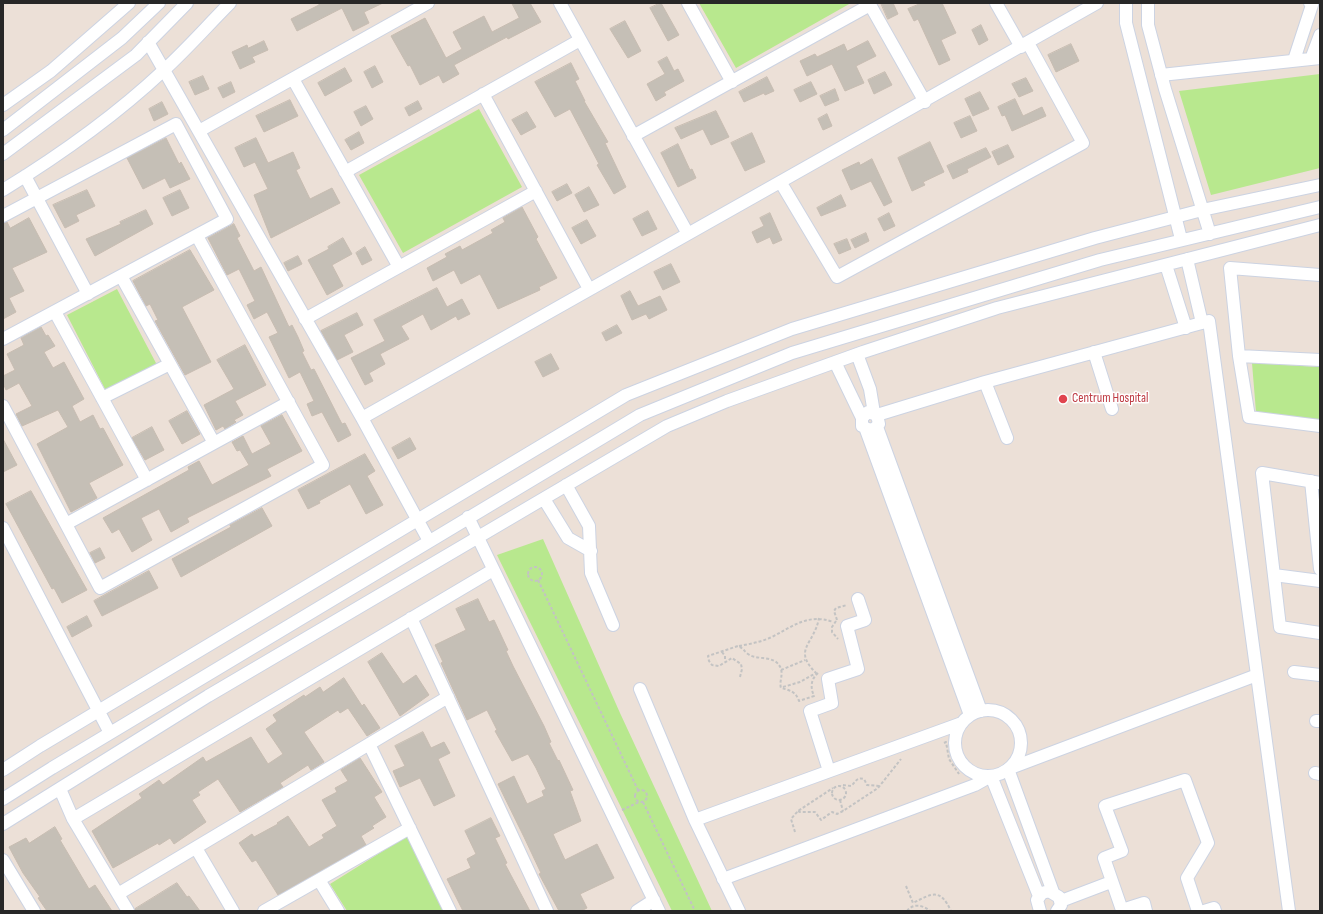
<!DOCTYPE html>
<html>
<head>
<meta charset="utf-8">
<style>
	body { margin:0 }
	#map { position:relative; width:1323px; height:914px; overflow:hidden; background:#ece0d7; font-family:"Sofia Sans Condensed",sans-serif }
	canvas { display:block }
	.frame { position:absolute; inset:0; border:4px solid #272727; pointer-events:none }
</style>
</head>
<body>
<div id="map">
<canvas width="1323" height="914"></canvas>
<div class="frame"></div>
</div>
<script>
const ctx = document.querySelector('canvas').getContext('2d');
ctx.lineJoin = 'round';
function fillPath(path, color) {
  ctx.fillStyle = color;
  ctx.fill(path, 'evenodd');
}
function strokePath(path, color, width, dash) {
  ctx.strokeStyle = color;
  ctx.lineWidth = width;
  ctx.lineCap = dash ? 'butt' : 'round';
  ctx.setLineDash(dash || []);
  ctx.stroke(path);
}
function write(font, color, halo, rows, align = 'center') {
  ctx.font = font + ' "Sofia Sans Condensed",sans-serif';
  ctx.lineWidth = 3;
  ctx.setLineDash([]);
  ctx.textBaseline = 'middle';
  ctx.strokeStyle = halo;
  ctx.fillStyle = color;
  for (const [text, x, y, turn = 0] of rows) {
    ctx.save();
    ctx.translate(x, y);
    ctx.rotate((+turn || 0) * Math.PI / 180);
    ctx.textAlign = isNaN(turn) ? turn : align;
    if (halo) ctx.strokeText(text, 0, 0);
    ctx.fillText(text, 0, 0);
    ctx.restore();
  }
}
const green = new Path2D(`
	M699,3H851L736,68Z
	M1320,74V168L1211,195L1179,91Z
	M479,109L522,187L403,253L359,175Z
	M117,289L157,365L106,391L67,315Z
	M1252,363L1320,367V421L1256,412Z
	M543,539L620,713L712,911H672L497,555Z
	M407,836L444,911H347L330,884Z`);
const building = new Path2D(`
	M318,3H383L364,12L369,23L353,31L342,8L297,31L291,19L319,5Z
	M512,3H530L541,22L508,39L507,37L454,65L459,74L443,83L439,75L420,85L410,65L408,66L391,36L425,18L446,58L462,49L453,32L484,16L492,32L519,18Z
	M661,3L679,35L668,41L650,8Z
	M881,3H893L898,14L888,19Z
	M922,3H942L956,33L941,40L950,60L939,65L918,19L914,21L908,9Z
	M625,21L641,51L628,58L610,29Z
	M981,25L988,40L979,45L972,30Z
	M264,41L268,50L252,57L255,62L240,69L232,52L247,45L248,48Z
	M868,41L876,56L856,66L864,83L845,91L832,64L807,76L800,61L815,54L817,57L844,44L847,51Z
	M1071,44L1079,61L1056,72L1048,55Z
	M667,57L674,71L678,69L684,81L664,92L666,95L656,101L647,84L665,74L658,62Z
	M571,63L579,79L575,81L585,101H584L608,142L605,143L626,187L614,194L597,165L599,164L570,109L555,117L535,82Z
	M375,66L383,82L372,88L364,72Z
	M345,68L352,81L325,96L318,83Z
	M885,72L892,85L874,94L868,80Z
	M203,76L209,89L195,95L189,82Z
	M767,77L774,91L765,95L764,93L744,102L739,92Z
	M1026,78L1033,91L1019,97L1012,84Z
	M231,82L235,92L223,98L218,88Z
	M811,82L817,94L800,102L794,90Z
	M835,89L839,100L825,106L820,96Z
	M980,92L989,109L973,116L965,99Z
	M1015,99L1023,116L1042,107L1046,116L1012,131L1005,115L1002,116L998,107Z
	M290,100L298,116L264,132L256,116Z
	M418,101L422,109L409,116L405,108Z
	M162,102L168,114L154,121L149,109Z
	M366,106L373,119L361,126L354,112Z
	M716,111L729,137L711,145L703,129L681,139L675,128Z
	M527,112L536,127L521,135L512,120Z
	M827,114L832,126L823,130L818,119Z
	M970,116L977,131L961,138L954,123Z
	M359,132L364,143L351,150L345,140Z
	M752,133L765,162L745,171L731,143Z
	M166,138L179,164L181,162L190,179L170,188L165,178L143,189L127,158Z
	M256,138L268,163L293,152L300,168L296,170L310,199L332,188L340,203L271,238L254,195L268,189L255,162L244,167L235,148Z
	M930,142L944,172L923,182L925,185L912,191L898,158Z
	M678,144L690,170L692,169L696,178L678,187L661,153Z
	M1008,145L1014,157L998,165L992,152Z
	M986,148L991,157L967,169L968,172L953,179L947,166Z
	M872,159L892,202L884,206L871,181L851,190L842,170L859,162L860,165Z
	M567,184L572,193L557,201L552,192Z
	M589,187L599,205L584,212L575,195Z
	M87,190L95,206L76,215L79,221L65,228L53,205Z
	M180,190L189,208L172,216L163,198Z
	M841,195L846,206L821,216L817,208Z
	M522,207L538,237L536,239L557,278L539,287L540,290L498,309L480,274L461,284L454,270L433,281L427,268L447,257L445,254L460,246L462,250L493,233L491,230L505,222L503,218Z
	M146,210L153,224L95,256L86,239L121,224L120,222Z
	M648,211L657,229L642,236L633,219Z
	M770,213L782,240L773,244L770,237L757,243L752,232L764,226L760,218Z
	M889,213L895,226L884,231L878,219Z
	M29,218L47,252L12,268L24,291L9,298L16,312L3,319V223L7,222L10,228Z
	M587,220L596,236L581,244L572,228Z
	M234,224L240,236L237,238L254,271L261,267L289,327L292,325L298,337L304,351L302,352L311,370L314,369L342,424L345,423L351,435L338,442L322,412L312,416L307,404L314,401L300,372L289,378L269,337L278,333L267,312L254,319L247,305L255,301L239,269L227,275L208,238Z
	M866,233L869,241L855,248L851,240Z
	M343,238L352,254L332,265L343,286L327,295L308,260L329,249L328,247Z
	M847,239L851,249L839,254L834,244Z
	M365,247L372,260L362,265L356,253Z
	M190,250L214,290L182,307L211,362L185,375L155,321L158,320L150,304L146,306L133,281Z
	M298,256L302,264L288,271L284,263Z
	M671,264L680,282L663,290L654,272Z
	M437,288L447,307L462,299L470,314L458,320L456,316L431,330L423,314L401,326L409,339L380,354L385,364L369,373L373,381L365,385L351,358L385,341L374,320Z
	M630,291L638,306L660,296L667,310L649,319L646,314L632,320L621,296Z
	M357,313L363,325L344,335L353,352L337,360L321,331Z
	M617,325L622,333L606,341L602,333Z
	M41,327L46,336L48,335L55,346L44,352L53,368L64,362L84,399L72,406L80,422L93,415L100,429L103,428L123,465L89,483L97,498L71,512L37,444L68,427L58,410L22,426L16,414L32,406L19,383L6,390L3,383V376L15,370L7,354L24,345L21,338Z
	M245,345L266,385L235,401L243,415L234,420L236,422L225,429L223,426L216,430L204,405L234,389L217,360Z
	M551,354L559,369L543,377L535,362Z
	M187,411L200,434L182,444L169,421Z
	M282,415L302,451L267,469L271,476L187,518L189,522L171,532L159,509L141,518L152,540L132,552L119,529L112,533L103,518L189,470L188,467L199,461L212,485L249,465L240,450L237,451L232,442L243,436L252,454L271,444L261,426Z
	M152,427L164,450L145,460L132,438Z
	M410,438L416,449L398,459L392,448Z
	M3,439L17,465L3,472Z
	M365,454L375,471L367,476L383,505L366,514L350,484L319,501L320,503L308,509L298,490Z
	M31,491L87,590L62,603L54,588L52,589L6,504Z
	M262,508L272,526L181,577L172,559L231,527L230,525Z
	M100,548L105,558L95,563L90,553Z
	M149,571L158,588L102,616L94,601Z
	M478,599L489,622L494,620L508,650L506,651L513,666L544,726L551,742L549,743L558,761L559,760L573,790L570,791L581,821L553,834L565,860L597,844L614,878L580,894L587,908L581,911H559L539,874L541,873L524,837L498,784L514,776L527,804L544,796L542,791L546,789L536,768L528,754L512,761L495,731L497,730L487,710L467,720L441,663L443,662L435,645L466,630L456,609Z
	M87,616L92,626L72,637L67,627Z
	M382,653L403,684L416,675L429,695L400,716L368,662Z
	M344,678L362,706L364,704L380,728L367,736L348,708L340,713L338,710L304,732L324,762L311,770L308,765L280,783L283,787L240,812L218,779L198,792L200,795L192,800L206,822L174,844L170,838L159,845L158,843L113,868L92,831L142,798L139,794L159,780L163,785L203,757L206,762L251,737L268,764L283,754L266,729L277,721L273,715L304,695L305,697L320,687L323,692Z
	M423,732L431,748L444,742L450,753L438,759L455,796L434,806L420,778L400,787L393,771L405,766L395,746Z
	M360,758L382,792L374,797L386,817L372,826L374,828L361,836L366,845L278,895L256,860L252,862L239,843L252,834L254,837L278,824L277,823L288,816L309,847L324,838L322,835L337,826L322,800L337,792L335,788L348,781L341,770Z
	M491,818L500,836L495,838L507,863L505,864L530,911H463L447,879L471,868L467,859L476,854L465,831Z
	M55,827L62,839L60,840L89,889L95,885L112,911H47L38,898L40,897L23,873L9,847L26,838L29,843Z
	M177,883L187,897L189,896L200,911H135V909Z`);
const path = new Path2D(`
	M528 574a7 7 0 1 1 14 0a7 7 0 1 1-14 0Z
	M538,580L638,790
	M837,620L834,611L836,608L847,605
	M836,621L832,627V632L838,639
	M739,646C750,644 761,642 772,637C793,626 809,613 833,622
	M722,652L725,656V661
	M781,670L805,660
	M740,677L742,669L741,664L732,658L719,666L712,665L709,661L708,656L738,646C743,648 744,651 748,654C757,661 776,654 781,669C783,676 779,682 781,688C790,690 796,692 799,701L814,696C810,687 811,679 818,673
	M783,687L800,682L816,673C792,649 814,645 819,618
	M944,743L946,742L949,759L959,774
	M843,785L851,786C856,782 856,777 864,779L867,785L879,786
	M832 793a7 7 0 1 1 14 0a7 7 0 1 1-14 0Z
	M635 796a6 6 0 1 1 12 0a6 6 0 1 1-12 0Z
	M840,800L843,811
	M643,802L695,911
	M622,810L639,802
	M798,811L800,812H815L821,820L832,812L837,814L843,811L878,788L901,759
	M795,832L791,819L798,811L833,788
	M906,886L913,903C933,893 940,888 951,911
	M907,911C913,903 923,905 930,911`);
const minor = new Path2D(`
	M560,3L688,234
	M688,3L732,82
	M869,3L925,102
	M996,3L1021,47
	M1126,3V23L1181,239
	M1148,3V25L1165,89L1210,234
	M148,42L362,418L429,541
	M1311,59L1320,35
	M1294,60L1312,5L1310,3
	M1161,75L1320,58
	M293,79L399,267
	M483,94L589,289
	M3,105L51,71L129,3
	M3,130L122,38L159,3
	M199,131L428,3
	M633,136L870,5
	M3,154L136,55L187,3
	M345,172L580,40
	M25,176L88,294
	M781,183L837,277L1083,143L1028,43
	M3,190C60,155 115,116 164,70C187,49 208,25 230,3
	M3,216L176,124L227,219L3,339
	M1187,259L1202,323
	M1166,265L1186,328
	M1320,275L1230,268L1239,356L1249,417L1320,426
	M121,276L214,443
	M55,312L147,480
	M305,319L536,191
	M1094,352L1112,409
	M857,354L870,389L874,413
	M1239,356L1320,360
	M835,362L862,418
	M985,382L1007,438
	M102,398L170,364
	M3,406L100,588L323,465L197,236
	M877,415L879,424L875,428L870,430L862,426V418L868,412L877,415L985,382L1209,321L1289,911
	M362,418L1097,3
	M877,427L981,711
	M866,430L970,715
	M1311,481L1320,569
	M1320,483L1262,473L1280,627L1320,633
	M566,485L589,526L591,573L613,625
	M544,499L568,538L591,551
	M468,517L659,911
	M66,524L289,402
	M3,528L110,733
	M1274,575L1320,581
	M411,618L547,911
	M1294,672L1320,675
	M640,689L695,820L739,911
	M955 743a33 33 0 1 1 66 0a33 33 0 1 1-66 0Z
	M1316,721H1320
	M369,744L450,911
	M3,770L40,746L626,395L792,329L1095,238L1202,210L1320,185
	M829,771L810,711L832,703L828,679L858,669L847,626L865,620L858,599
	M1315,773L1320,774
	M60,789L73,819L128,911
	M3,799L52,768L640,415L792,353L1100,260L1320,207
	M73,819L493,570
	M695,820L962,723
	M3,824L208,696L667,426L727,401L863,352L997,308L1320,225
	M196,848L233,911
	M3,860L34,911
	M723,879L975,785L991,776L1039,896
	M319,880L338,911
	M1053,892L1008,769L1257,675
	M118,894L448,697
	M1061,901L1111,882
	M264,911L410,828
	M637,911L654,900
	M1040,911L1037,900L1042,893L1049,891L1059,897L1061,905L1057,911
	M1146,911L1144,903L1122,910L1104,858L1122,851L1105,806L1185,780L1208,843L1187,878L1198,911
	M1204,911L1214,908L1215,911`);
const markers = [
	[1063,399,5,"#e0444e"]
];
const healthNames = [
	["Centrum Hospital",1072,399]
];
fillPath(green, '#b8e88e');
fillPath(building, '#c5bfb6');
strokePath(building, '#c7bcb1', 1);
strokePath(minor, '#ccd3e2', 14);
strokePath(path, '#c3c3c3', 2, [3, 2]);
strokePath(minor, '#fff', 12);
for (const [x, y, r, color] of markers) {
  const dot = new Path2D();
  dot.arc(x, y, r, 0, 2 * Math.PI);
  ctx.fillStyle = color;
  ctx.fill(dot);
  strokePath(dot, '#fff', 1.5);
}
write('13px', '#be3a42', '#fff', healthNames, 'left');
</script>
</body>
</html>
